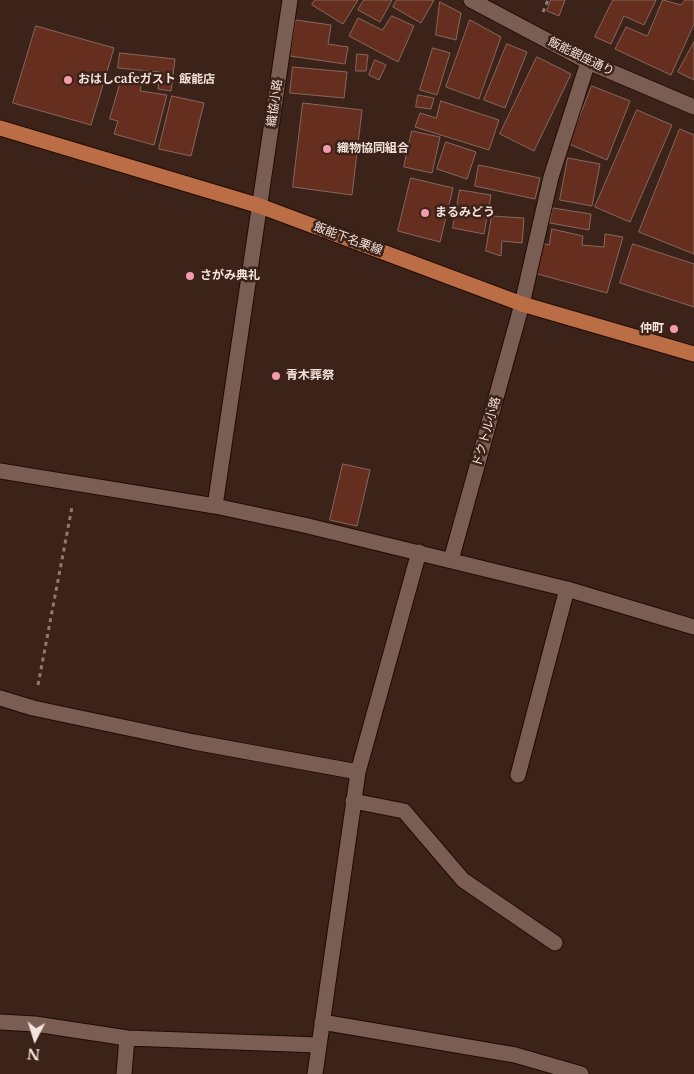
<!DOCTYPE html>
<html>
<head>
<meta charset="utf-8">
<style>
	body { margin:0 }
	#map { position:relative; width:694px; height:1074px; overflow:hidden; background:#3c2319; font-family:"Libre Baskerville",serif }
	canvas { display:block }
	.north { position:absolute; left:10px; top:1014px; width:50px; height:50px; -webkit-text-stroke:4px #3c2319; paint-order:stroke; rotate:185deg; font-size:14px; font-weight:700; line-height:20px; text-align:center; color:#f4e3dd }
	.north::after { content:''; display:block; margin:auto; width:18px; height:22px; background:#f4e3dd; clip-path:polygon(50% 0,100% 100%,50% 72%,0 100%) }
</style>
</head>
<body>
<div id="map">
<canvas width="694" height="1074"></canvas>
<div class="north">N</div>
</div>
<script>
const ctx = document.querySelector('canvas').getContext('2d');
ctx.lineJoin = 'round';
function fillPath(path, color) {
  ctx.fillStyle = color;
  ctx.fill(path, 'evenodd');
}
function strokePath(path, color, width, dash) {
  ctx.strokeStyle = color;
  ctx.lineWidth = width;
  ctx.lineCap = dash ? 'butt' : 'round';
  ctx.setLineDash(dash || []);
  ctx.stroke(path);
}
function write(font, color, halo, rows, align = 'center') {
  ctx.font = font + ' "Libre Baskerville","Noto Sans JP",serif';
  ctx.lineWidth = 5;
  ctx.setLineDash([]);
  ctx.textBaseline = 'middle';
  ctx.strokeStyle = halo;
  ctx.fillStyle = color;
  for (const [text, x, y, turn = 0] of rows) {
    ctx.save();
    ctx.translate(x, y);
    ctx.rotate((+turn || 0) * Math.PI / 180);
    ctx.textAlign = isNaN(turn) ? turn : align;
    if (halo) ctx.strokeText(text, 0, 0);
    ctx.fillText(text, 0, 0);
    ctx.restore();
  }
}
const building = new Path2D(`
	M315,0H358L343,24L312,5Z
	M364,0H392L380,22L358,10Z
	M397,0H434L421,23L393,7Z
	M551,0H565L559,16L547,11Z
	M613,0H656L644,25L624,16L611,44L595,37Z
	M663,0L681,5L685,0H694V24L671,75L615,49L626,27L647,36Z
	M440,2L461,13L456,40L436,35Z
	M392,16L414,26L398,62L349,36L358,18L382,30Z
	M296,20L331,25L328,44L348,47L345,64L290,56Z
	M470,20L501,37L479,99L446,87Z
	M36,26L114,48L91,125L13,103Z
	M694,42V80L678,72Z
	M507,44L527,52L505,108L484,100Z
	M433,48L450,53L437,95L420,90Z
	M120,53L175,59L171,91L158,89L160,72L118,68Z
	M357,54L368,55L366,71H356Z
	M537,57L571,74L534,151L500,134Z
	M375,60L386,65L379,80L369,75Z
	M293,67L347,72L344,98L290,93Z
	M122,77L143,78L140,91L167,95L154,145L114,134L118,121L110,119Z
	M592,86L630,101L607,160L569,144Z
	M418,95L434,98L431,109L416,107Z
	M172,96L204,103L191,156L159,149Z
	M441,101L499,120L489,150L415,127L420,113L436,118Z
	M303,103L362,110L352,195L293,187Z
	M637,110L672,125L630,222L595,207Z
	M680,129L694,135V254L639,232Z
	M412,131L440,137L432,173L404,167Z
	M446,142L476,152L467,179L437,169Z
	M568,158L600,164L592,206L560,200Z
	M479,165L540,178L535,199L475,186Z
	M411,178L453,188L440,242L398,231Z
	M460,190L491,195L484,234L453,228Z
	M553,208L591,214L589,230L550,223Z
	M492,216L524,218L522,243L502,241L501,256L486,251Z
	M552,229L583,236L582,245L604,247L605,234L623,237L607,293L534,273L542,243L549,245Z
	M633,244L694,264V307L620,283Z
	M343,464L370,470L357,526L330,520Z`);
const path = new Path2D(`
	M543,12L548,0
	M38,685L72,507`);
const minor = new Path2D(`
	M471,0L588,62L694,107
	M0,471L215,506L304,525L567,589L694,627
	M215,506L290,0
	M451,560L522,304L551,177L588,62
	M0,698L33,708L194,742L358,772L419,552
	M518,775L567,589
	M353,801L404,811L463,880L555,943
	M0,1022L35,1024L127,1038L318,1045
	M322,1022L515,1055L581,1074
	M124,1074L127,1038
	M315,1074L358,772`);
const major = new Path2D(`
	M0,128L260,206L522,304L694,354`);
const markers = [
	[68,80,5,"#f39aac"],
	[327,149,5,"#f39aac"],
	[425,213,5,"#f39aac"],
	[190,276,5,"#f39aac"],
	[674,329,5,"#f39aac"],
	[276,376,5,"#f39aac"]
];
const streetNames = [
	["飯能銀座通り",581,57,26],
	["織協小路",275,103,-82],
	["飯能下名栗線",348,239,20],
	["ドクトル小路",487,432,-74]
];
const poiNames = [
	["おはしcafeガスト 飯能店",78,80],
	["織物協同組合",337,149],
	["まるみどう",435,213],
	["さがみ典礼",200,276],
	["仲町",664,329,"right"],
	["青木葬祭",286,376]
];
fillPath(building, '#652e1e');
strokePath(building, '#86685f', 1);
strokePath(minor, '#220b04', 17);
strokePath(major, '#220b04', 17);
strokePath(path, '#8f7a71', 3, [4, 4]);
strokePath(minor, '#7a5d53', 15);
strokePath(major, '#bb6d45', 15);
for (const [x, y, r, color] of markers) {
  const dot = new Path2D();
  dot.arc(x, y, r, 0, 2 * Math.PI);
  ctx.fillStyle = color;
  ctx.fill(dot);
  strokePath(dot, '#3c2319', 2);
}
write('12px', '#f4e3dd', '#3c2319', streetNames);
write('bold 12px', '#f4e3dd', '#3c2319', poiNames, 'left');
</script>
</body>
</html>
